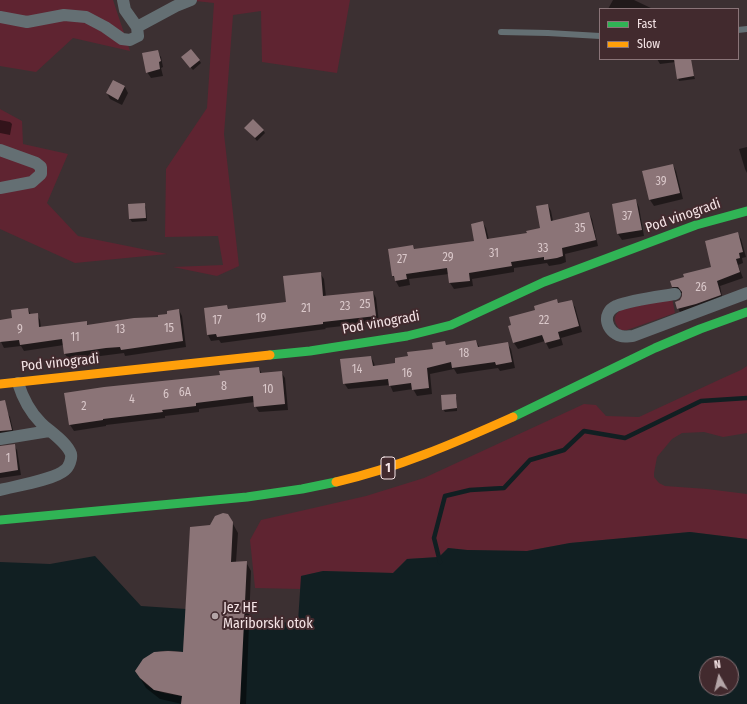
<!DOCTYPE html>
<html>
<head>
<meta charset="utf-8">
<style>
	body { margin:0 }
	#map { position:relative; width:747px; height:704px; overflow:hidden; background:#3c3032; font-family:"Fira Sans Condensed",sans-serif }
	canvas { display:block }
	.legend { position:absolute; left:599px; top:8px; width:140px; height:52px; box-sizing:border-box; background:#422a2e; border:1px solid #8a7478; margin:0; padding:5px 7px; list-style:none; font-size:12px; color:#f5e4e6 }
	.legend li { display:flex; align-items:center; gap:8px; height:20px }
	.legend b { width:20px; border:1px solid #8a7478 }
	.north { position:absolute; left:699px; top:656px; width:40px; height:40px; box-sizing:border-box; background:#422a2e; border:1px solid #8a7478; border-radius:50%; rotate:352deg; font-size:11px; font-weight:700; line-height:16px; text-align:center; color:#f5e4e6 }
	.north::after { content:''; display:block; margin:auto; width:14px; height:18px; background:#b4a5a7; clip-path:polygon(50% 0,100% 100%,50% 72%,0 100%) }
</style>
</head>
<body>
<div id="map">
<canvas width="747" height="704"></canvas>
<ul class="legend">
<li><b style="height:5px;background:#30b455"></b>Fast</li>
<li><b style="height:5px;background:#ff9f0a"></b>Slow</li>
</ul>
<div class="north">N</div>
</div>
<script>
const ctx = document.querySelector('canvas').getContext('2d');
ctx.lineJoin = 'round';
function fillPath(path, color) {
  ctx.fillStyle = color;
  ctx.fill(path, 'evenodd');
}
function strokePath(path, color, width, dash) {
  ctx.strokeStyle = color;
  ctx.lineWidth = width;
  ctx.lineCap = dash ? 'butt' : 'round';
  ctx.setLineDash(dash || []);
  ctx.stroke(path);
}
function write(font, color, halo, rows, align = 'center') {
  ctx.font = font + ' "Fira Sans Condensed",sans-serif';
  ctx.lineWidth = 4;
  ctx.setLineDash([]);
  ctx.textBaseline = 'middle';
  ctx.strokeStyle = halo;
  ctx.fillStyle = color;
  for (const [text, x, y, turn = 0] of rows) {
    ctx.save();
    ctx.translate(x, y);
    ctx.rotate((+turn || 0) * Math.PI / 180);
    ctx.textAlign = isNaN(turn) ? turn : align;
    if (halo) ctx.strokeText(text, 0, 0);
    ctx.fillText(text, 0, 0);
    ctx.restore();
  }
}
const green = new Path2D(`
	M0,0H113L130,51L73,38L36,72L0,66Z
	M186,0H350L337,73L262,62L261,11L233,15L224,134L239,266L217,276L173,267L223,265L218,236L165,237L166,169L207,108L214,3Z
	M0,109L22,121L23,144L68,154L47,203L78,236L167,254L75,263L0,229Z
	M672,298L675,313L627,330H620C614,322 612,316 621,310Z
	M747,366V433L723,437L704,432L682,433L672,439L657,457L654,473V477L659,483L665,486L707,489L747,494V539L690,532L570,543L527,551L467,550L448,548L439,557L407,559L393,573L323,571L301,576V589L255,588L250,540L261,520L366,496L424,478L584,404L596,405L606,416L639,417L723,378L741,370Z`);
const water = new Path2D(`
	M690,532L747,539V704H240L243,624L298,622L301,576L323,571L393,573L407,559L439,557L448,548L467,550L527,551L570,543ZM707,664H731V688H707Z
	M95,556L141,606L186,609L183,652C159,649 150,650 135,671C148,691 159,693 182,696L181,704H0V562L50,564Z`);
const shadow = new Path2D(`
	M613,0H634L653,9H608Z
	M157,51L161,57L163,67L161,68L163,76L151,78L147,72Z
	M657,59H676V62L660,64Z
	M184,60H199L201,63L193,70Z
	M691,66L695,79L679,81L678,78Z
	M113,81L125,87L128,93L122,105L110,99L107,93Z
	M0,120L10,122L12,124L10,135L0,133Z
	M246,128L263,130L265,133L257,141Z
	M747,147V173L745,169L739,149Z
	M673,165L676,171L683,199L654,206L650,200Z
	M636,201L639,207L644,236L622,240L618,234Z
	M144,204L146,207L147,221L132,222L130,219L129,205Z
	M548,205L551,211L553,221L589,213L592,219L598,246L565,254L566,262L561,264L549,266L547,263L514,268V272L472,279L473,286L454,289L450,283L449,274L409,279L410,285L399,287L393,276L413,246L415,250L475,242L483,223L486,228L489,240L528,234L542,229Z
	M738,234L741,239L746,257L742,258L743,263L738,265L743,278L720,286L723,301L681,314L678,308L683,297L682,293L676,292L672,287L712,268Z
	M320,273L324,279L326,297L373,292L376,298L379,322L325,328L326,329L221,343L219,340L211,341L208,335L227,306L229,310L287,303Z
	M557,300L559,304L571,301L575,307L582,332L561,338L563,345L549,349L545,341L518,349L514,343L536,311Z
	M28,309L31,315L37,314L40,320L41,328L86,322L88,326L159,318L179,310L182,316L186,347L125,356L124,353L69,360L65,354L64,345L24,351L21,346L4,348L1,342L0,321L13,319Z
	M476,341L480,348L507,343L511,349L515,368L500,371L498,368L457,374L454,369L430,374L432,394L417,396L413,389L393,392L390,385L348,389L344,383L371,357L374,363L375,367L397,364L409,357L434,350L444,342L447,346Z
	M259,368L262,374L281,372L285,378L288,410L259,412L255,406V402L199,409V412L165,416V418L106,425V426L74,431L70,425L221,376Z
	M455,395L457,398V411L445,412L443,409Z
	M7,412L10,417L14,434L0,437V413Z
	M14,445L17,450L21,475L0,478V447Z
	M228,515L238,533L236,562H246L251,571L246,704H182L160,699L146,688L136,671L184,653L210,526Z`);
const stream = new Path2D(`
	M440,562L434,538L445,496L470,490L504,488L530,460L564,450L584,431L625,438L701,401L747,398`);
const building = new Path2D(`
	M191,49L200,60L190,68L181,57Z
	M158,50L161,61L159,62L160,69L146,73L142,53Z
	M674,59H691L694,76L677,79Z
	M113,80L125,86L118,100L106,93Z
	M253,119L264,130L255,138L244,128Z
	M673,164L680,193L649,200L642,171Z
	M636,199L642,230L617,234L612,204Z
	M145,203L146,218L129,219L128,204Z
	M548,204L551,221L589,212L596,240L562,248L563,256L557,258L544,260V257L511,262L512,266L469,273L470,281L449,283L447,268L406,274L407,279L395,281L394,276H392L388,249L413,245L414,249L474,241L471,224L483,221L487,239L527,233L526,231L540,228L536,206Z
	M738,232L743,252L739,253L740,258L736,259L740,272L717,281L721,295L696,304L677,309L675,302L680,300L682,296V292L678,287H672L670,281L684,277L683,274L711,267L705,241Z
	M321,272L323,296L373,291L376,316L323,322V324L217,337L216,334L207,335L204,308L227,305L228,309L286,302L283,276Z
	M557,299L558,303L572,300L579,326L558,332L560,339L545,343L542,335L513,343L508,326L511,325L509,317L535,310L534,306Z
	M28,308L29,314L38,313L39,327L87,321V325L134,318L158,317V315L167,314V311L179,309L183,341L121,350L120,347L106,348L64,354L62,339L20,345L19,340L0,342V320L12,318L11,310Z
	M476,340L478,347L508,342L512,362L496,365L495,362L452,368L451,362L427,368L429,388L412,390L411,383L389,386L388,379L343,384L340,359L371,356L373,366L395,363V358L408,356L407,352L433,349L432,343L445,341L446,345Z
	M259,367L260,373L282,371L285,404L254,407L253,396L196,403V406L162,410L163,412L103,419V420L69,425L64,393L104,387L220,375L219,371Z
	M456,394L457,408L442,410L441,395Z
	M5,400L12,430L0,431V401Z
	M15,444L18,470L0,473V446Z
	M223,513L228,514L233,522L231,562L247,561L240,704H181L182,696L154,690L140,678L135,671L143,659L154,652L168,651L183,652L190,527L210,525L215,516Z`);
const lane = new Path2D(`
	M738,30L747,29
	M501,32L548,33L600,36`);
const street = new Path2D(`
	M0,17L27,22L64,15L86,17L105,27L122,39L130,40L138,36L137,27L125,10L123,0
	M137,27L176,6L191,0
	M0,150L36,163L41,167V174L32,182L0,188
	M675,294C657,297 632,300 616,306C601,313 606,332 621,336C624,337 630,336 633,336L747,293
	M0,439L49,431
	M0,490C15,486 54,480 65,470C69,467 72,459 71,454C67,442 49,431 41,423C29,411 23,399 18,383`);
const fast = new Path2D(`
	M270,355L310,351L407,336L451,325L544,282L696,225L747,211
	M513,417L655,348L700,329L747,312
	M0,520L247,497L302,489L336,482`);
const slow = new Path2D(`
	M0,384L270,355
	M336,482C397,468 455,443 513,417`);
const markers = [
	[215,616,4,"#b4a5a7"]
];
const numberNames = [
	["39",661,182],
	["37",627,217],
	["35",580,229],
	["33",543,249],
	["31",494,254],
	["29",448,258],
	["27",402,260],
	["26",701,288],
	["25",365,305],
	["23",345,307],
	["21",306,309],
	["19",261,319],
	["17",217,321],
	["22",544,321],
	["15",169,329],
	["9",20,330],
	["13",120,330],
	["11",75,338],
	["18",464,354],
	["14",357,370],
	["16",407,374],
	["8",224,387],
	["10",268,390],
	["6A",185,393],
	["6",166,395],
	["4",132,400],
	["2",84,407],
	["1",8,459]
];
const shields = [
	[388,468,14]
];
const shieldNames = [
	["1",388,468]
];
const streetNames = [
	["Pod vinogradi",683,216,-19],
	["Pod vinogradi",381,323,-10],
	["Pod vinogradi",60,363,-6]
];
const poiNames = [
	["Jez HE",223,608],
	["Mariborski otok",223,624]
];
fillPath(green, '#5f2431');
fillPath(water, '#111f22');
fillPath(shadow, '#0007');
strokePath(stream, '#111f22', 4.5);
fillPath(building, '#8b7477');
strokePath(lane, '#646f73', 6);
strokePath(street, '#646f73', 12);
strokePath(fast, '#30b455', 9);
strokePath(slow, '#ff9f0a', 9);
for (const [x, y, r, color] of markers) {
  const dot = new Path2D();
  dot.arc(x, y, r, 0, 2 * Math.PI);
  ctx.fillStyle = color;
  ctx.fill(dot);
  strokePath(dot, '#422a2e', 1.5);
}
write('12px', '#dac8ca', null, numberNames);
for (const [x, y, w] of shields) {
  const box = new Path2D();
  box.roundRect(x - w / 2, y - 11, w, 22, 3);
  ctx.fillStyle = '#422a2e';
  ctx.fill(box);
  strokePath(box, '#f5e4e6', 1);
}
write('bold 13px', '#f5e4e6', null, shieldNames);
write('14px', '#f5e4e6', '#422a2e', streetNames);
write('14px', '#f5e4e6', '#422a2e', poiNames, 'left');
</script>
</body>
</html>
